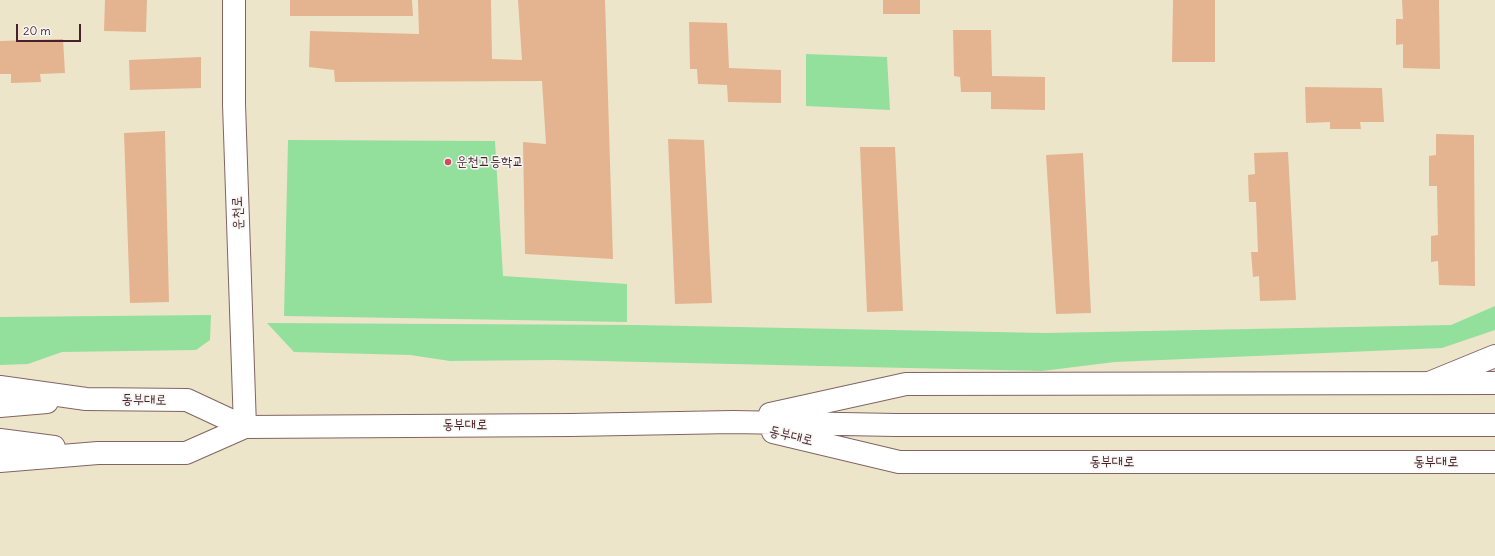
<!DOCTYPE html>
<html>
<head>
<meta charset="utf-8">
<style>
	body { margin:0 }
	#map { position:relative; width:1495px; height:556px; overflow:hidden; background:#ede5ca; font-family:Delius,sans-serif }
	canvas { display:block }
	.scale { position:absolute; left:16px; top:24px; width:65px; height:18px; box-sizing:border-box; border:2px solid #4a1f2b; border-top:0; padding-left:5px; font-size:12px; line-height:14px; white-space:nowrap; color:#4a1f2b; -webkit-text-stroke:3px #f6f6f2; paint-order:stroke }
</style>
</head>
<body>
<div id="map">
<canvas width="1495" height="556"></canvas>
<div class="scale">20 m</div>
</div>
<script>
const ctx = document.querySelector('canvas').getContext('2d');
ctx.lineJoin = 'round';
function fillPath(path, color) {
  ctx.fillStyle = color;
  ctx.fill(path, 'evenodd');
}
function strokePath(path, color, width, dash) {
  ctx.strokeStyle = color;
  ctx.lineWidth = width;
  ctx.lineCap = dash ? 'butt' : 'round';
  ctx.setLineDash(dash || []);
  ctx.stroke(path);
}
function write(font, color, halo, rows, align = 'center') {
  ctx.font = font + ' Delius,"Poor Story",sans-serif';
  ctx.lineWidth = 3;
  ctx.setLineDash([]);
  ctx.textBaseline = 'middle';
  ctx.strokeStyle = halo;
  ctx.fillStyle = color;
  for (const [text, x, y, turn = 0] of rows) {
    ctx.save();
    ctx.translate(x, y);
    ctx.rotate((+turn || 0) * Math.PI / 180);
    ctx.textAlign = isNaN(turn) ? turn : align;
    if (halo) ctx.strokeText(text, 0, 0);
    ctx.fillText(text, 0, 0);
    ctx.restore();
  }
}
const green = new Path2D(`
	M806,54L887,57L890,110L806,106Z
	M288,140L495,141L503,276L627,284V322L284,316Z
	M1495,306V330L1442,348L1115,362L1042,371L554,360L450,361L410,355L294,352L267,323L636,325L1046,333L1451,325Z
	M211,315L210,340L196,350L62,352L28,364L0,365V317Z`);
const building = new Path2D(`
	M105,0H147L146,32L104,31Z
	M290,0H412L413,16H290Z
	M418,0H491L492,59L522,60L518,0H605L613,259L525,254L523,142L546,144L542,81L335,82L334,70L309,67L310,31L419,34Z
	M883,0H920V14H883Z
	M1173,0H1215V62H1172Z
	M1402,0H1439L1440,69L1403,68V44L1396,45V19H1403Z
	M689,22L727,23L729,68L781,70V103L728,102L727,85L698,84L697,69H690Z
	M953,30H991L992,76L1045,77V110L991,109V92H961L960,77L954,76Z
	M63,39L65,73L40,74L41,82L11,83V74H0V41Z
	M201,57V88L130,90L129,60Z
	M1305,87L1382,88L1384,122H1360L1361,129H1330V122L1306,123Z
	M165,131L169,302L130,303L124,133Z
	M1436,134L1474,135L1475,286L1439,285L1438,261L1431,262V236L1438,235L1437,186H1429V156L1436,155Z
	M668,139L704,140L712,303L675,304Z
	M860,147H895L903,311L867,312Z
	M1288,152L1296,300L1260,301L1259,276L1253,277L1251,252H1258L1256,202H1249L1248,175L1255,174L1254,153Z
	M1083,153L1091,313L1056,314L1046,155Z`);
const street = new Path2D(`
	M234,0V104L245,427`);
const secondary = new Path2D(`
	M0,387L86,399L187,400L245,427
	M0,406L47,402
	M770,414L906,384L1495,383
	M773,432L899,462H1495
	M0,440L54,447
	M0,461L98,453H186L245,427L571,425L733,422L896,425H1495`);
const primary = new Path2D(`
	M1429,383L1495,356`);
const markers = [
	[448,162,4,"#d1495b"]
];
const poiNames = [
	["운천고등학교",456,162]
];
const streetNames = [
	["운천로",238,213,-92],
	["동부대로",144,400,1],
	["동부대로",465,425],
	["동부대로",791,436,13],
	["동부대로",1112,462],
	["동부대로",1436,462]
];
fillPath(green, '#93e09d');
fillPath(building, '#e4b490');
strokePath(street, '#836463', 24);
strokePath(secondary, '#836463', 24);
strokePath(primary, '#836463', 24);
strokePath(street, '#fff', 22);
strokePath(secondary, '#fff', 22);
strokePath(primary, '#fff', 22);
for (const [x, y, r, color] of markers) {
  const dot = new Path2D();
  dot.arc(x, y, r, 0, 2 * Math.PI);
  ctx.fillStyle = color;
  ctx.fill(dot);
  strokePath(dot, '#f6f6f2', 1.5);
}
write('14px', '#4a1f2b', '#f6f6f2', poiNames, 'left');
write('14px', '#4a1f2b', '#f6f6f2', streetNames);
</script>
</body>
</html>
